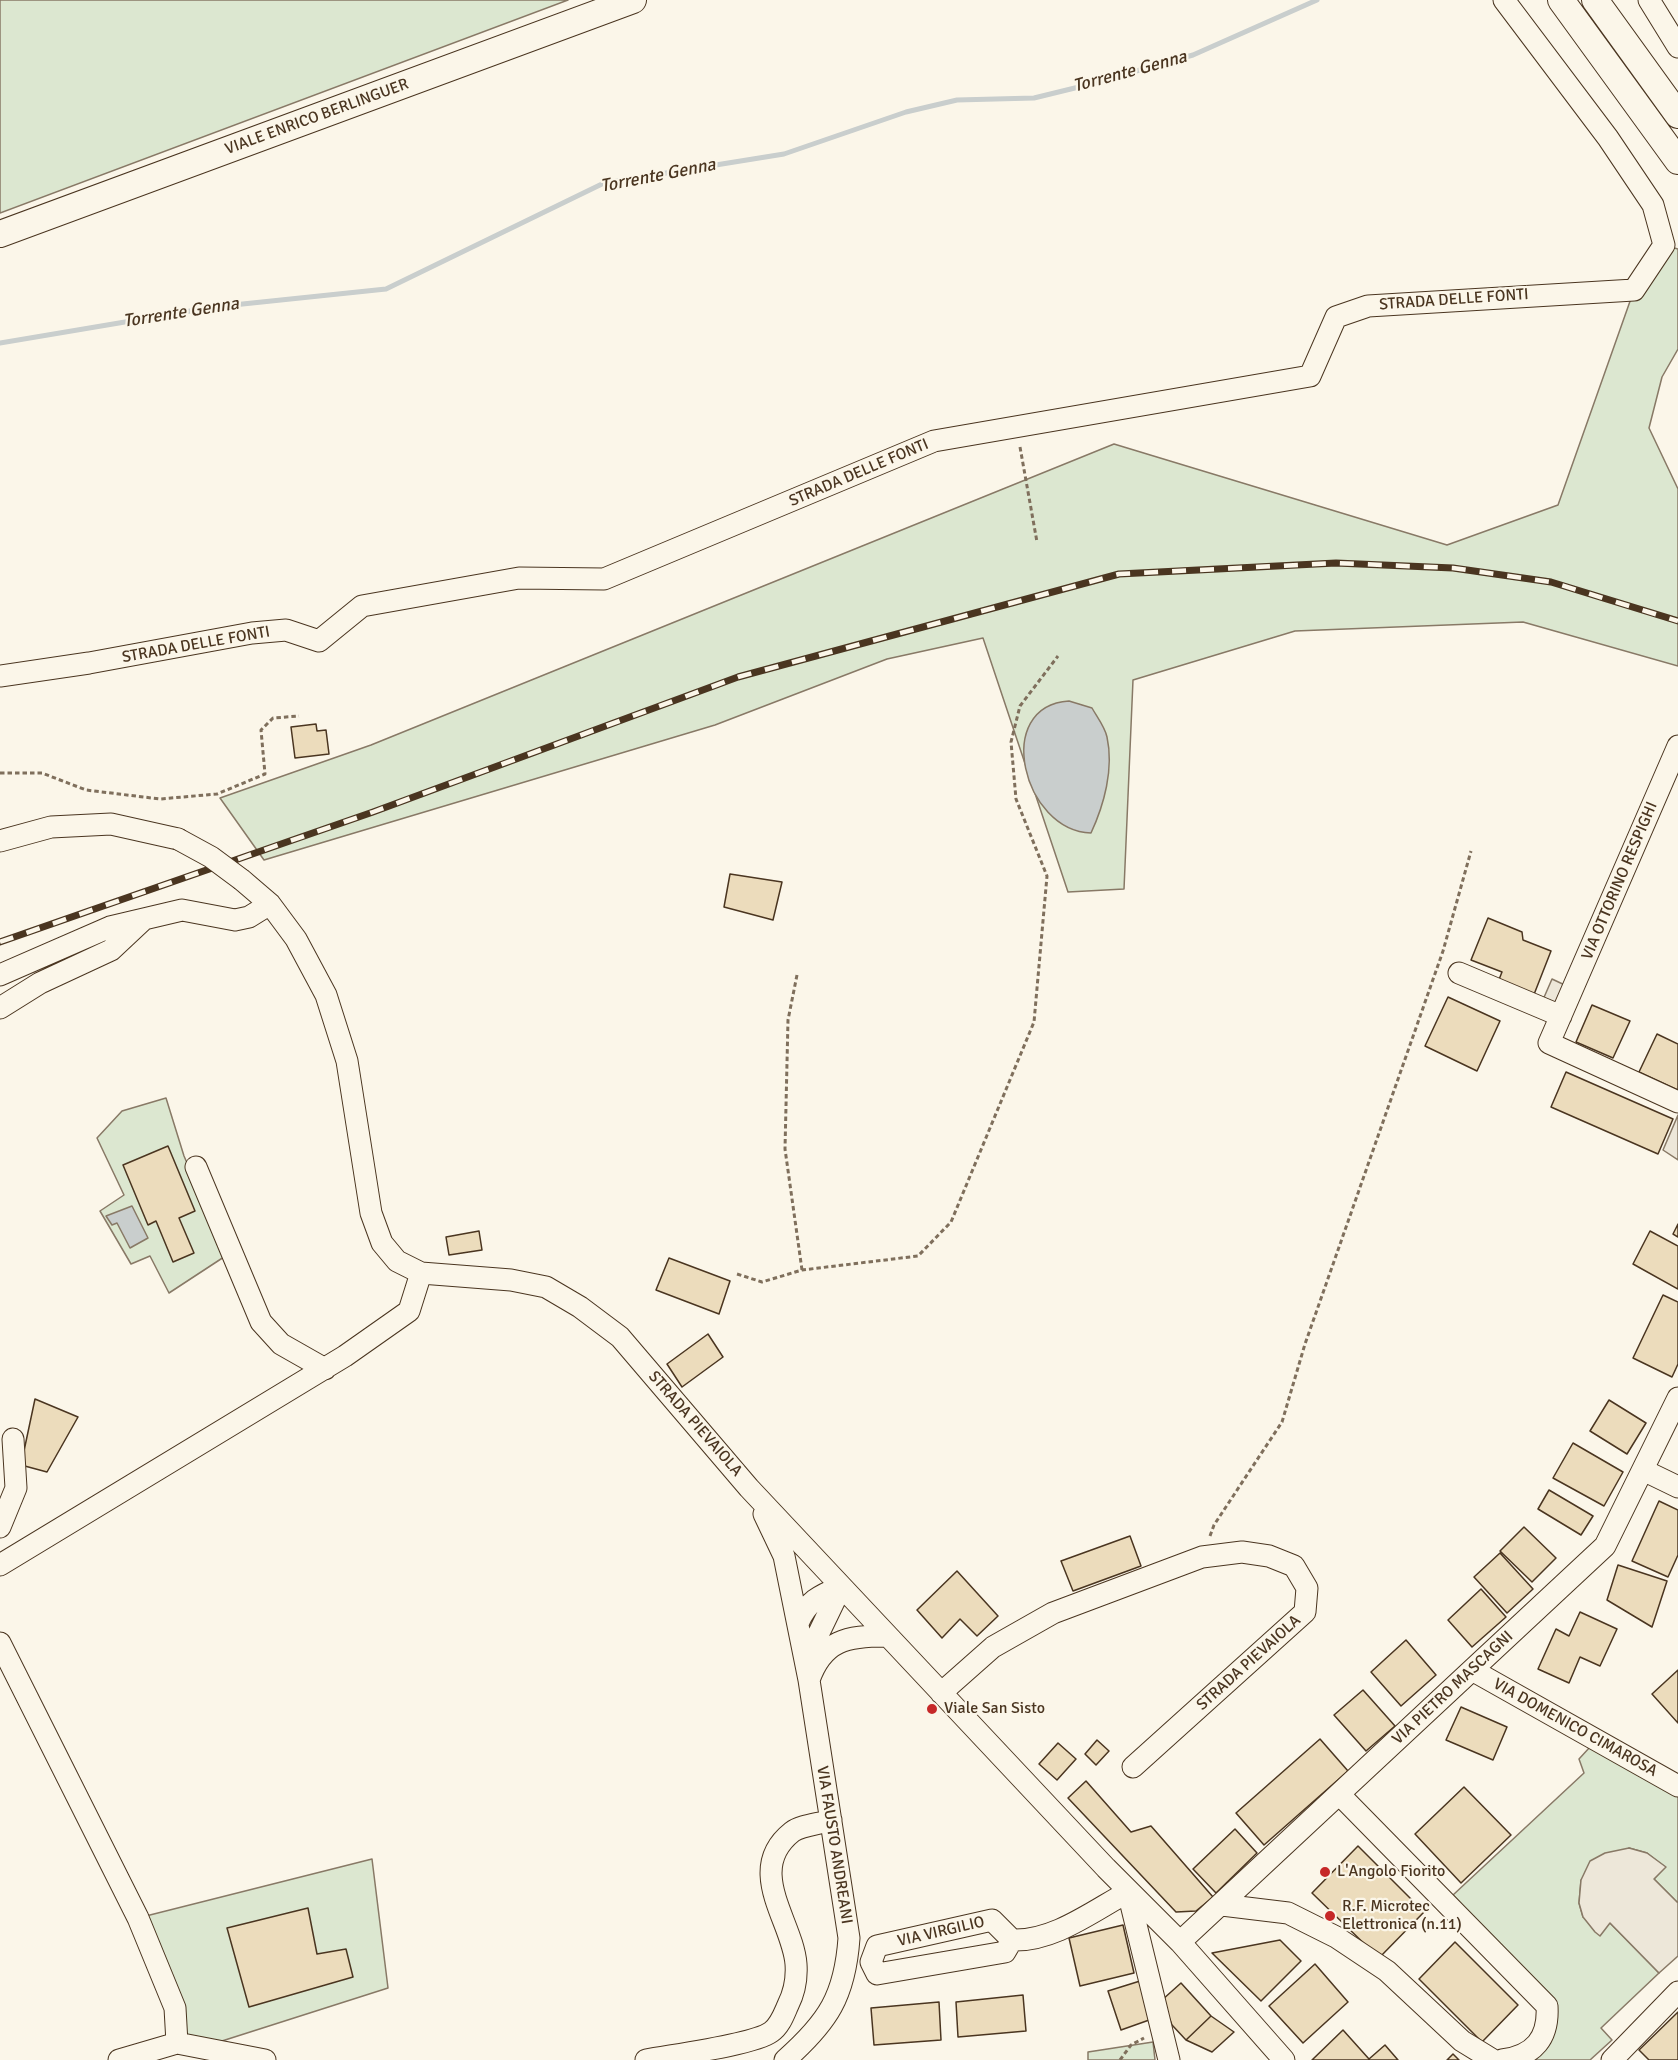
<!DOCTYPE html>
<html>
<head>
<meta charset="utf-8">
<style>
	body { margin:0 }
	canvas { display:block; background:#fbf6e9 }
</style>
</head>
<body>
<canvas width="1678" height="2060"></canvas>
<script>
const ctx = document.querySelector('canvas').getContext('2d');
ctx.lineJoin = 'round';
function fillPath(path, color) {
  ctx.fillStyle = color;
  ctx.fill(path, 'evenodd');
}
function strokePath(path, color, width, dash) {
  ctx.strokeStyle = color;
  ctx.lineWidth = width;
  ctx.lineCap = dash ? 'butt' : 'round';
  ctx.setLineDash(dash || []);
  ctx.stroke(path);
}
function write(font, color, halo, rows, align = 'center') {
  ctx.font = font + ' Signika,sans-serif';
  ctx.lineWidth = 4.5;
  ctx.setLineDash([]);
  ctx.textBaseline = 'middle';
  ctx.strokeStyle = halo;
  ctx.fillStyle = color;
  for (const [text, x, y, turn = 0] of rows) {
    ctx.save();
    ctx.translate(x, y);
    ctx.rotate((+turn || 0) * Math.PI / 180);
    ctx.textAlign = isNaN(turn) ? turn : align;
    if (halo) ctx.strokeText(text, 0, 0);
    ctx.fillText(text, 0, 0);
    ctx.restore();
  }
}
const green = new Path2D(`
	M0,0H568L0,213Z
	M1664,245L1678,249V349L1662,377L1649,428L1678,489V666L1523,622L1295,631L1133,680L1124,889L1068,892L983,638L887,659L715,725L264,860L220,798L371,745L1114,444L1447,545L1558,505L1634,290Z
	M166,1098L184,1156L227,1255L169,1293L150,1256L131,1264L100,1211L124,1195L97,1138L122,1111Z
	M1590,1747L1678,1796V1903L1654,1879L1665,1867L1647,1853L1629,1848L1581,1880L1579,1903L1583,1917L1610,1923L1659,1973L1601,2028L1612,2040L1590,2060H1522L1555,2007L1453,1895L1584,1773L1579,1759Z
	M372,1859L388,1988L200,2048L177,2043L138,1918Z
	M1153,2042L1155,2060H1088V2052Z`);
const parking = new Path2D(`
	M1552,979L1569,987L1559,1008L1542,1002Z
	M1678,1115V1160L1663,1150Z
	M1629,1848L1647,1853L1666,1867L1654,1879L1678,1903V1956L1659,1973L1610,1923L1600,1936L1595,1932L1583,1917L1579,1903L1581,1880L1590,1861L1605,1853Z`);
const water = new Path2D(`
	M1069,701L1092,708C1097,717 1105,727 1107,737C1114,769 1104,805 1091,833C1023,831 992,706 1069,701Z
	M132,1206L148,1238L130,1248L117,1223L112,1225L106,1216Z`);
const stream = new Path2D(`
	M0,343L214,307L386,289L604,183L784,154L906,112L957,100L1034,98L1083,86L1193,55L1317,0`);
const building = new Path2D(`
	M316,724L317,731L326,730L329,754L295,758L291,727Z
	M730,874L782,882L773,920L724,907Z
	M1488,918L1522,932L1523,940L1551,951L1533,997L1498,982L1502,972L1471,960Z
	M1448,997L1500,1021L1477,1071L1425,1046Z
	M1592,1005L1630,1021L1613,1058L1576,1042Z
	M1657,1034L1678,1044V1090L1639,1072Z
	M1566,1072L1673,1119L1658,1154L1551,1107Z
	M168,1146L195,1211L179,1218L194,1253L173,1262L156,1221L148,1225L123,1165Z
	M1678,1224V1237L1673,1234Z
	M479,1231L482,1250L449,1255L446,1237Z
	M1650,1231L1678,1246V1289L1633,1264Z
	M669,1258L730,1281L719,1314L656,1290Z
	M1663,1295L1678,1302V1364L1672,1377L1633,1358Z
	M708,1334L723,1357L682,1387L667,1364Z
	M35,1399L78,1417L47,1472L21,1465Z
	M1609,1400L1646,1423L1627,1454L1590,1431Z
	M1573,1443L1623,1472L1604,1506L1553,1478Z
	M1549,1490L1593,1516L1581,1535L1538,1509Z
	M1659,1501L1678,1510V1555L1668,1577L1632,1561Z
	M1524,1527L1556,1558L1532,1582L1500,1551Z
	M1130,1536L1141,1566L1073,1591L1061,1561Z
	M1500,1553L1533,1589L1507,1613L1474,1577Z
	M1618,1565L1667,1581L1652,1627L1607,1600Z
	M957,1571L998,1616L977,1636L960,1619L942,1638L917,1610Z
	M1481,1589L1506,1617L1472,1647L1448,1620Z
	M1580,1612L1617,1629L1600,1666L1580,1657L1569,1683L1538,1669L1556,1629L1569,1636Z
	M1406,1640L1436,1675L1401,1706L1371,1672Z
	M1678,1670V1723L1652,1694Z
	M1363,1690L1395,1726L1366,1751L1334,1715Z
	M1461,1707L1507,1727L1493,1760L1446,1740Z
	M1320,1739L1348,1771L1264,1845L1236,1813Z
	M1097,1740L1109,1751L1096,1765L1085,1754Z
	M1058,1743L1076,1759L1057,1780L1039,1764Z
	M1086,1781L1131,1832L1151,1826L1213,1897L1196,1911L1176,1912L1068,1798Z
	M1464,1787L1511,1835L1461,1883L1415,1834Z
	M1235,1829L1257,1853L1216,1893L1193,1869Z
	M1358,1846L1424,1912L1379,1958L1312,1893Z
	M308,1908L317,1954L346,1949L353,1977L249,2007L227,1928Z
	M1123,1925L1134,1973L1080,1986L1069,1938Z
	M1280,1940L1301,1961L1261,2001L1212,1953Z
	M1455,1942L1518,2005L1482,2042L1419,1979Z
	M1315,1964L1348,2002L1303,2043L1269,2006Z
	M1140,1981L1152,2019L1121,2030L1108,1991Z
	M1181,1983L1211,2016L1186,2040L1172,2025L1162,2000Z
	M1023,1995L1026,2031L958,2037L956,2002Z
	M939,2002L941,2040L874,2045L871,2008Z
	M1678,2012V2060H1649L1639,2050Z
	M1211,2016L1234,2032L1212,2052L1186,2040Z
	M1343,2030L1369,2059L1385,2045L1398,2060H1312Z
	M1453,2054L1459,2060H1447Z`);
const path = new Path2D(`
	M1020,447L1037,542
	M0,773H42L86,790L160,799L217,794L265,774L261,730L273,718L299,716
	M797,975L788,1020L785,1149L802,1270
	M737,1274L762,1282L802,1270L918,1256L951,1222L1034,1022L1047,876L1016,799L1011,742L1020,706L1058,656
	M1210,1536L1214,1525L1282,1422L1305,1344L1443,951L1471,851
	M1120,2060L1131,2045L1144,2038`);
const minor = new Path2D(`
	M1504,0L1608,138L1653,205L1664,245
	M1649,0L1678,47
	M0,676L89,663L252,633L286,630L319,641L362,606L519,578L604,579L934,441L1310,376L1336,317L1368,306L1634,290L1664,245
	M1678,746L1549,1043L1678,1102
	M0,841L51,827L111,824L178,839
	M242,880L270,904L296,939L326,995L347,1061L371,1213L382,1243L397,1261L421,1273L511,1280L546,1287L580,1307L620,1337L749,1488L1106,1868L1180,1942L1284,2060
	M1459,973L1561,1016
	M0,975L110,927L182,910L235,920L249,917L270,904
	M0,1008L40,983L111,950L143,920
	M196,1167L261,1322L281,1344L325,1369
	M1643,1470L1678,1487
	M764,1514L784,1556L809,1680L849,1938C845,1996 828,2022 785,2060
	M0,1527L16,1488L13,1439
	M0,1565L345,1356L409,1311L421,1273
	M798,1623C807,1602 819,1595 841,1587
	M0,1643L138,1918L175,2008L177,2043
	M816,1660L815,1641L841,1587
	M1472,1670L1678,1786
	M809,1680C823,1640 847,1636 886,1636
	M941,1693L993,1647L1053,1613L1202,1557L1242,1552L1269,1556L1294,1566L1307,1588L1305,1612L1133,1767
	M1340,1795L1547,2006C1549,2038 1534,2056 1502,2060
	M1222,1905L1288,1913L1336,1937L1387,1971L1462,2041L1493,2060
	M1012,1940L1005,1952L877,1974L871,1962L877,1946L992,1920L1012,1940C1053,1942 1093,1911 1128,1892L1169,2060
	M1180,1942L1605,1546L1678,1398
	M119,2060L177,2043L265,2060
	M646,2060C672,2055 753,2045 771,2032C780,2026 784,2014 788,2005C794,1993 797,1978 796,1964C793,1922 744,1870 792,1832C801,1825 820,1824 831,1820
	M1612,2060L1678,1992`);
const major = new Path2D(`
	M1561,0L1678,161
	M1595,0L1678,115
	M0,234L633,0`);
const rail = new Path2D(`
	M0,942L373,812L738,677L1119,574L1336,563L1453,568L1551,582L1678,621`);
const minorBridge = new Path2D(`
	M178,839L211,857L242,880`);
const markers = [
	[932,1709,6,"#c62828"],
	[1325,1872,6,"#c62828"],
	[1330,1916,6,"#c62828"]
];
const streetNames = [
	["VIALE ENRICO BERLINGUER",317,117,-20],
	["STRADA DELLE FONTI",1454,300,-4],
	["STRADA DELLE FONTI",859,473,-23],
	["STRADA DELLE FONTI",196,645,-10],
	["VIA OTTORINO RESPIGHI",1620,881,-67],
	["STRADA PIEVAIOLA",695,1424,49],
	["STRADA PIEVAIOLA",1249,1663,-42],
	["VIA PIETRO MASCAGNI",1453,1688,-43],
	["VIA DOMENICO CIMAROSA",1575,1728,29],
	["VIA FAUSTO ANDREANI",834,1845,81],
	["VIA VIRGILIO",941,1932,-13]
];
const poiNames = [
	["Viale San Sisto",944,1709],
	["L'Angolo Fiorito",1337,1872],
	["R.F. Microtec",1342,1907],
	["Elettronica (n.11)",1342,1925]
];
const waterNames = [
	["Torrente Genna",1130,72,-15],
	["Torrente Genna",658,176,-11],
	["Torrente Genna",181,313,-9]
];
fillPath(green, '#dce7d0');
strokePath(green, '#887966', 1.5);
fillPath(parking, '#ede7d9');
strokePath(parking, '#887966', 1.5);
fillPath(water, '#c9cecd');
strokePath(water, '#887966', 1.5);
strokePath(stream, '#c9cecd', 5);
fillPath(building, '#ecdcbc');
strokePath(building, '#4a3520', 1.5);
strokePath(minor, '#4a3520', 23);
strokePath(major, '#4a3520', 28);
strokePath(path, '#7f6f5c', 3, [4.5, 3]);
strokePath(minor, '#fbf6e9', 21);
strokePath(major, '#fbf6e9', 26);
strokePath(rail, '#4a3520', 7);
strokePath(rail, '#fbf6e9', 4.5, [14]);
strokePath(minorBridge, '#4a3520', 23, []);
strokePath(minorBridge, '#fbf6e9', 21);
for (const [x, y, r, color] of markers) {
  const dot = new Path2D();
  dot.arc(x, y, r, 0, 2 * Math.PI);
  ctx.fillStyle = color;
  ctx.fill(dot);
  strokePath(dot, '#fbf6e9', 2);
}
write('16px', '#4a3520', '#fbf6e9', streetNames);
write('16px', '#4a3520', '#fbf6e9', poiNames, 'left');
write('italic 18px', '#4a3520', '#fbf6e9', waterNames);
</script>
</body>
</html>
